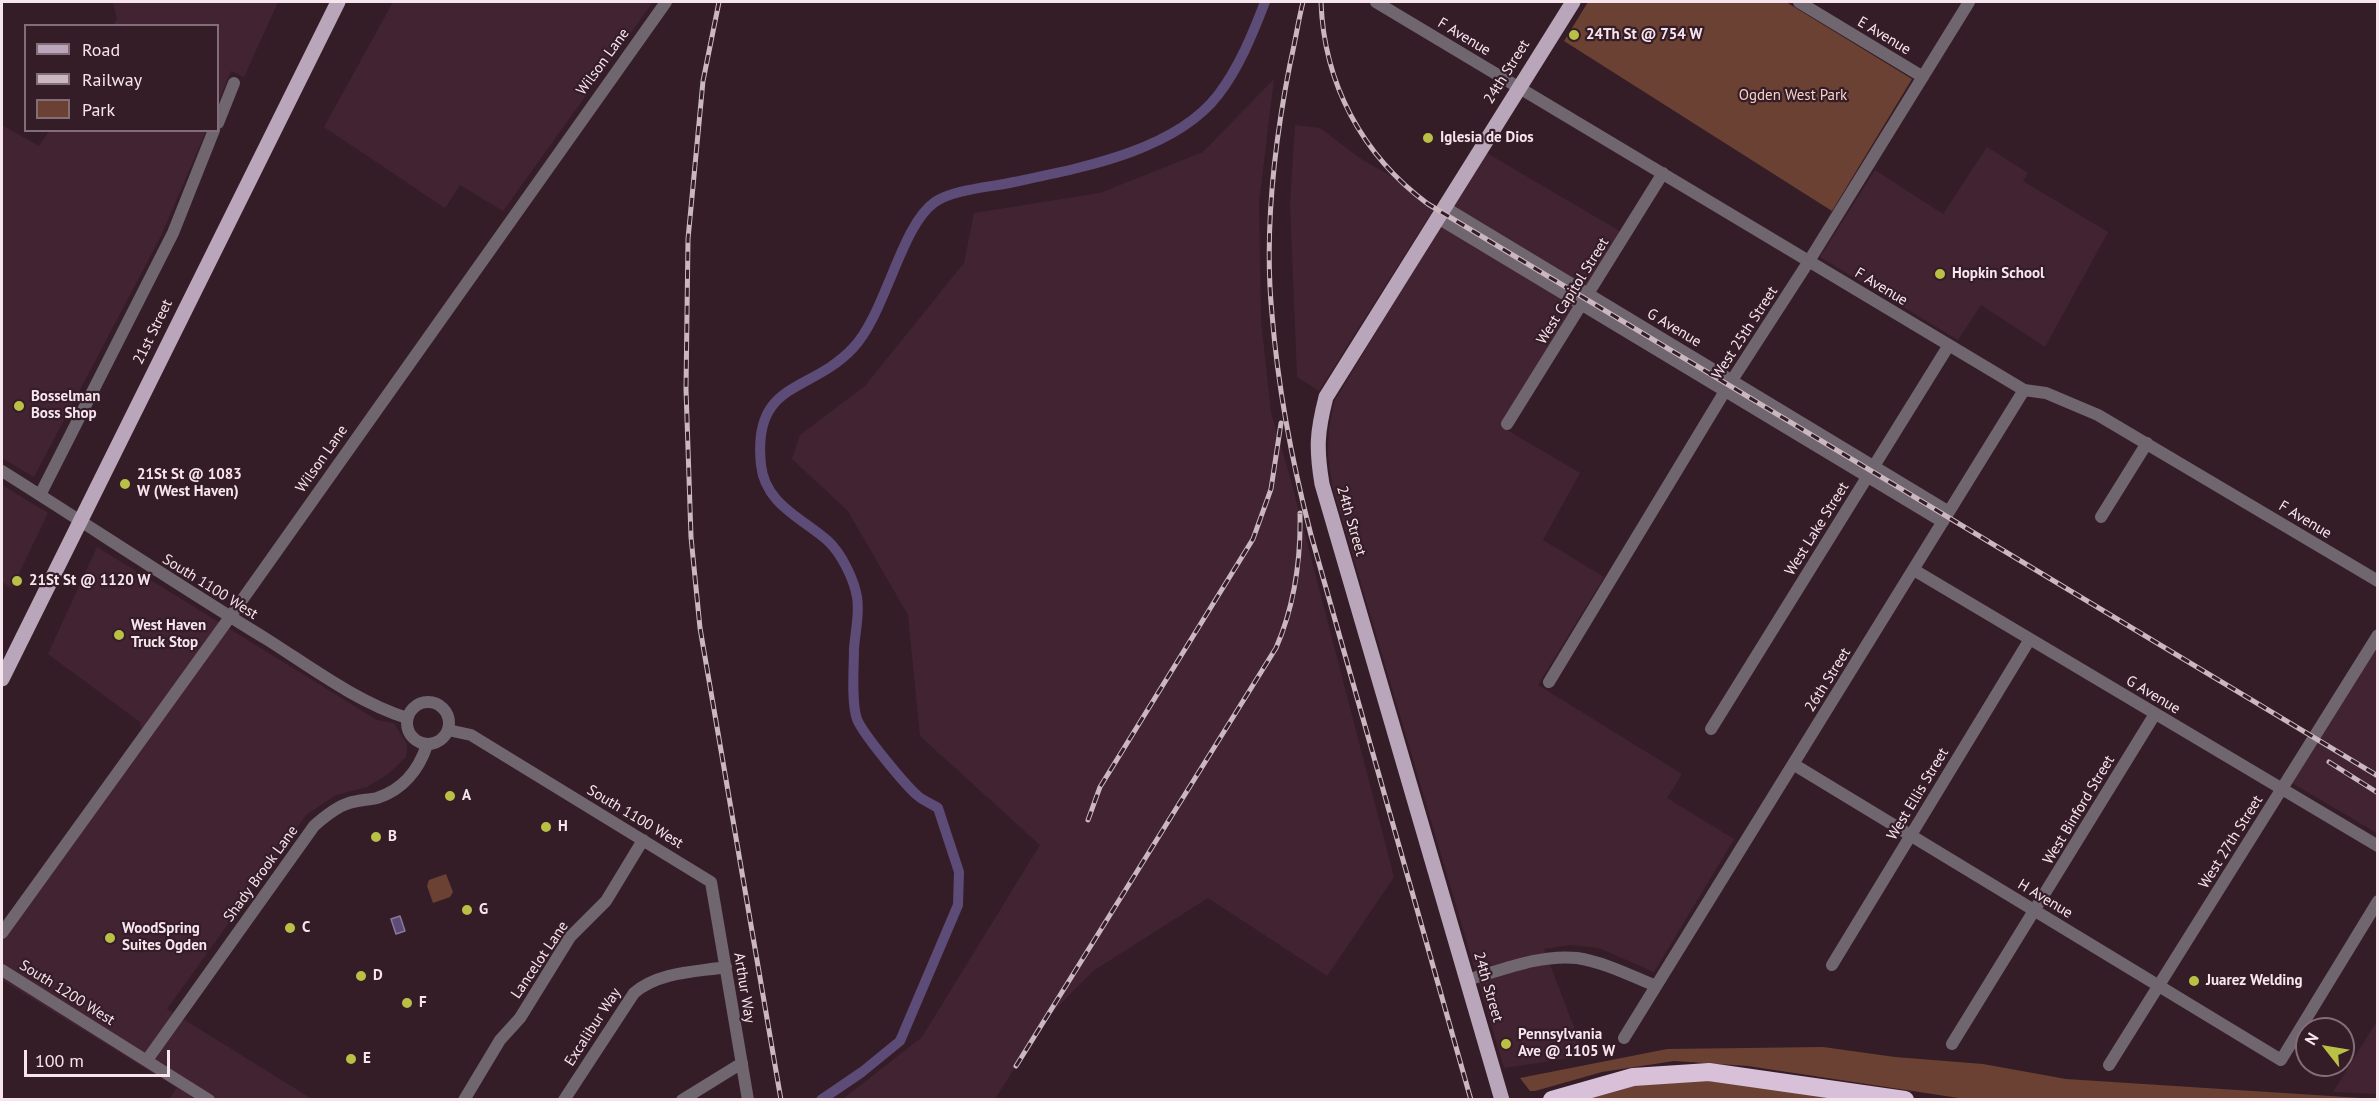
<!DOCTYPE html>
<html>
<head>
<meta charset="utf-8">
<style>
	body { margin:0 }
	#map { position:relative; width:2379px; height:1101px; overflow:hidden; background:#351d28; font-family:"PT Sans",sans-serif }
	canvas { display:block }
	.frame { position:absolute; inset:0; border:3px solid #f7e5ed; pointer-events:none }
	.legend { position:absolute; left:24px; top:24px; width:195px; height:108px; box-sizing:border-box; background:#351d28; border:2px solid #836d77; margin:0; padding:8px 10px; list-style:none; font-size:18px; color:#f7e5ed }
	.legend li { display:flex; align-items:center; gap:12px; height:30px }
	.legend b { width:30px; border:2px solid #836d77 }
	.north { position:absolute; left:2295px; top:1017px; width:60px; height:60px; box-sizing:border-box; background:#351d28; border:2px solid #836d77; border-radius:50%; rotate:301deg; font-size:16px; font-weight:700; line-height:24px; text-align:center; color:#f7e5ed }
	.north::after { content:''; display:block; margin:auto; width:21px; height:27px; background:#bac045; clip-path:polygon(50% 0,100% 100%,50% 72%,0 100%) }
	.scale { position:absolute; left:24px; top:1050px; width:146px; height:27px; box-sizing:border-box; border:3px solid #f7e5ed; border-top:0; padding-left:8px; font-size:18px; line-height:21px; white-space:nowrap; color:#f7e5ed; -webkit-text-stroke:4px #351d28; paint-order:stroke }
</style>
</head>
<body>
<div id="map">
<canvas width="2379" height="1101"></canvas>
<div class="frame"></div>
<ul class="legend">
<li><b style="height:8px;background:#baa6ba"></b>Road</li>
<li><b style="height:8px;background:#cab7bf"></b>Railway</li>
<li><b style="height:16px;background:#6b4133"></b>Park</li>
</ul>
<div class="north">N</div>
<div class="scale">100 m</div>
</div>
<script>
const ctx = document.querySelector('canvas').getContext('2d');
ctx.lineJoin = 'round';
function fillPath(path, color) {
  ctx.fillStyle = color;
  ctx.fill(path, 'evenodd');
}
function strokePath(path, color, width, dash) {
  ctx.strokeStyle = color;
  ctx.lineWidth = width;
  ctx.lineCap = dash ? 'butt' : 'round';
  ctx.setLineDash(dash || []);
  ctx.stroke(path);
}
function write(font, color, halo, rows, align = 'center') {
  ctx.font = font + ' "PT Sans",sans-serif';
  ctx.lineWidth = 4.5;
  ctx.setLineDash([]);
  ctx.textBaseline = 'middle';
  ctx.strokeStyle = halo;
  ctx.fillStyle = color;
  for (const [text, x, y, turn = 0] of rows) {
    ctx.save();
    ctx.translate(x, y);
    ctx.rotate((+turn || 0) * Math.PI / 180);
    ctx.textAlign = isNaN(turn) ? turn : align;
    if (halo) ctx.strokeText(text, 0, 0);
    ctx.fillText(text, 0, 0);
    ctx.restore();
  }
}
const built = new Path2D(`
	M113,2H278L244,77L231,71L218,103V26L113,25L117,19Z
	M393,2H653L503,211L460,185L445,208L324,127Z
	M1274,79L1259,202L1261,320L1271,413L1290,477L1394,877L1327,976L1208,898L1093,971L1045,1020L995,1099H843L922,1037L1040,845L920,736L908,615L848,511L792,459L800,435L865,386L964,263L974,213L1100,193L1203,152Z
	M2,125L39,146L49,131H206L161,236L34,477L2,458Z
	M1295,125L1320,128L1361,159L1415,190L1435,207L1319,391L1297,377L1290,203Z
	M1987,147L2028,173L2023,181L2108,232L2045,347L1981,305L1958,340L1820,257L1875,170L1943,214Z
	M1485,152L1623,233L1507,430L1580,473L1543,540L1604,577L1538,685L1682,774L1667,798L1734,839L1654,972L1599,948L1571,945L1544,949L1585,1056L1504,1068L1332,485L1328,454L1329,430L1334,402Z
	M2,485L48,513L12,588L2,582Z
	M97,547L377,720L394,723L407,744L406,757L388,774L367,787L336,795L306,815L167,1009L312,1099H169L177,1088L2,980V940L144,744L140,722L48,654Z
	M2377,644V833L2292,783Z
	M2377,1021V1094L2333,1092L2343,1076Z`);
const green = new Path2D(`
	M1588,2H1786L1912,79L1832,211L1564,41Z
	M446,874L453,892L450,897L433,903L427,886L429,880Z
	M1823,1047L1895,1057L1983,1064L2066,1079L2377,1099L1972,1100L1748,1066L1674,1061L1602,1072L1535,1091H1530L1520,1078L1667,1049Z
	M1715,1080L1860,1100H1565L1622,1085Z`);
const water = new Path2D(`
	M400,916L405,931L396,934L391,919Z`);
const canal = new Path2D(`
	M821,1100L862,1072L900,1041L958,905L959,872L938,808C932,804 924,801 918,796C906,786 862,733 857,719C851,703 854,667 854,649C855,633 860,613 857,597C854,579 841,553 828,541C802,518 765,504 761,465C752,380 810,394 853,348C886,313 901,225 935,202C954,189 992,187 1014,182C1080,168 1175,151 1218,95C1239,68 1253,33 1265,2`);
const minor = new Path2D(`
	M1376,2L2024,390L2046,393L2098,415L2378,581
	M1799,2L1923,77
	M218,123L234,83
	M1444,207L1949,512
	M1438,218L1943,522
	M1507,424L1663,173
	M2,471C91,527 178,585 268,640C312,668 357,702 407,718
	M40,495L173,233L214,130
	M2101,517L2147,443
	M1914,570L2378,846
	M1549,682L1725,391L1809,261L1969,2
	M407 723a21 21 0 1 1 42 0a21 21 0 1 1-42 0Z
	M1711,729L1949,345
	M448,730L471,735L711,882L748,1100
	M1793,764L2281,1060L2378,901
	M2,933L230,617L666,2
	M1832,965L2030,639
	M2,970L209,1100
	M1467,980C1502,970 1540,954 1577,958C1604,962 1631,976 1656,986
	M1624,1038L2024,390
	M1952,1044L2155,714
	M147,1060L314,826C324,817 336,807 349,803C358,800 368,800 377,798C403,790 419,769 427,745
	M2109,1065L2378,635
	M464,1100L500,1040L520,1018L570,937L606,901L643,840
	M564,1100L634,993C658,972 695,972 726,967
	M682,1100L742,1063`);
const major = new Path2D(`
	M2,679L338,2
	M1502,1100L1322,484C1316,448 1317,432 1326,397L1573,2`);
const highway = new Path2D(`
	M1552,1100L1633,1077L1709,1072L1905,1100`);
const rail = new Path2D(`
	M719,2L703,81L688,239L686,389L691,537L700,628L781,1100
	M1303,2C1298,22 1295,43 1290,64C1274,145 1264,232 1272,314C1278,389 1292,462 1311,535L1471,1100
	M1321,2C1324,84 1362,155 1428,204L2378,776
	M2329,762L2378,793
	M1088,820L1100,787L1253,539L1271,489L1281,423
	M1016,1066L1276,648C1295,604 1301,560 1300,513`);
const markers = [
	[1574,35,6,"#bac045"],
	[1428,138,6,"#bac045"],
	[1940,274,6,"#bac045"],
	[19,406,6,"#bac045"],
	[125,484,6,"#bac045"],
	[17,581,6,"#bac045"],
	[119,635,6,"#bac045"],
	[450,796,6,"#bac045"],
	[546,827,6,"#bac045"],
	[376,837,6,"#bac045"],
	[467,910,6,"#bac045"],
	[290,928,6,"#bac045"],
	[110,938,6,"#bac045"],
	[361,976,6,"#bac045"],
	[2194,981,6,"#bac045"],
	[407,1003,6,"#bac045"],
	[1506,1044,6,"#bac045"],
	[351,1059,6,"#bac045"]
];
const poiNames = [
	["24Th St @ 754 W",1586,35],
	["Iglesia de Dios",1440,138],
	["Hopkin School",1952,274],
	["Bosselman",31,397],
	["Boss Shop",31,414],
	["21St St @ 1083",137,475],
	["W (West Haven)",137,492],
	["21St St @ 1120 W",29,581],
	["West Haven",131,626],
	["Truck Stop",131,643],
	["A",462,796],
	["H",558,827],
	["B",388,837],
	["G",479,910],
	["C",302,928],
	["WoodSpring",122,929],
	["Suites Ogden",122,946],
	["D",373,976],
	["Juarez Welding",2206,981],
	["F",419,1003],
	["Pennsylvania",1518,1035],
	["Ave @ 1105 W",1518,1052],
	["E",363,1059]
];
const streetNames = [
	["E Avenue",1884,36,31],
	["F Avenue",1464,37,31],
	["Wilson Lane",603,62,-54],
	["24th Street",1507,72,-58],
	["F Avenue",1881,287,31],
	["West Capitol Street",1573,291,-58],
	["G Avenue",1674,328,31],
	["21st Street",153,332,-64],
	["West 25th Street",1745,333,-57],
	["Wilson Lane",322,459,-55],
	["F Avenue",2305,520,31],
	["24th Street",1351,521,74],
	["West Lake Street",1817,529,-58],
	["South 1100 West",210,587,32],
	["26th Street",1828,680,-58],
	["G Avenue",2153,695,31],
	["West Ellis Street",1918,794,-59],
	["West Binford Street",2079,810,-59],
	["South 1100 West",635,817,31],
	["West 27th Street",2231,842,-58],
	["Shady Brook Lane",261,874,-54],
	["H Avenue",2045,899,31],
	["Lancelot Lane",540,960,-56],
	["24th Street",1488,987,74],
	["Arthur Way",744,988,81],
	["South 1200 West",67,993,32],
	["Excalibur Way",593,1027,-57]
];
const parkNames = [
	["Ogden West Park",1793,96]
];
fillPath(built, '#422332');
fillPath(green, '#6b4133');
fillPath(water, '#5d4b78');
strokePath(water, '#8b799b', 1.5);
strokePath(canal, '#5d4b78', 10);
strokePath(minor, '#70666f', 12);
strokePath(major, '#baa6ba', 15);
strokePath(highway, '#d8c0d8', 18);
strokePath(rail, '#cab7bf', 5);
strokePath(rail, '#351d28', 3, [9]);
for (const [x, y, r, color] of markers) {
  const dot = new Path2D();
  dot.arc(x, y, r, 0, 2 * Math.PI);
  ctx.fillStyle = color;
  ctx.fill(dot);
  strokePath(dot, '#351d28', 2);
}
write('bold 15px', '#f7e5ed', '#351d28', poiNames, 'left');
write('15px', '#f7e5ed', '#351d28', streetNames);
write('15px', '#f6d3c7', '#351d28', parkNames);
</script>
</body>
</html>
